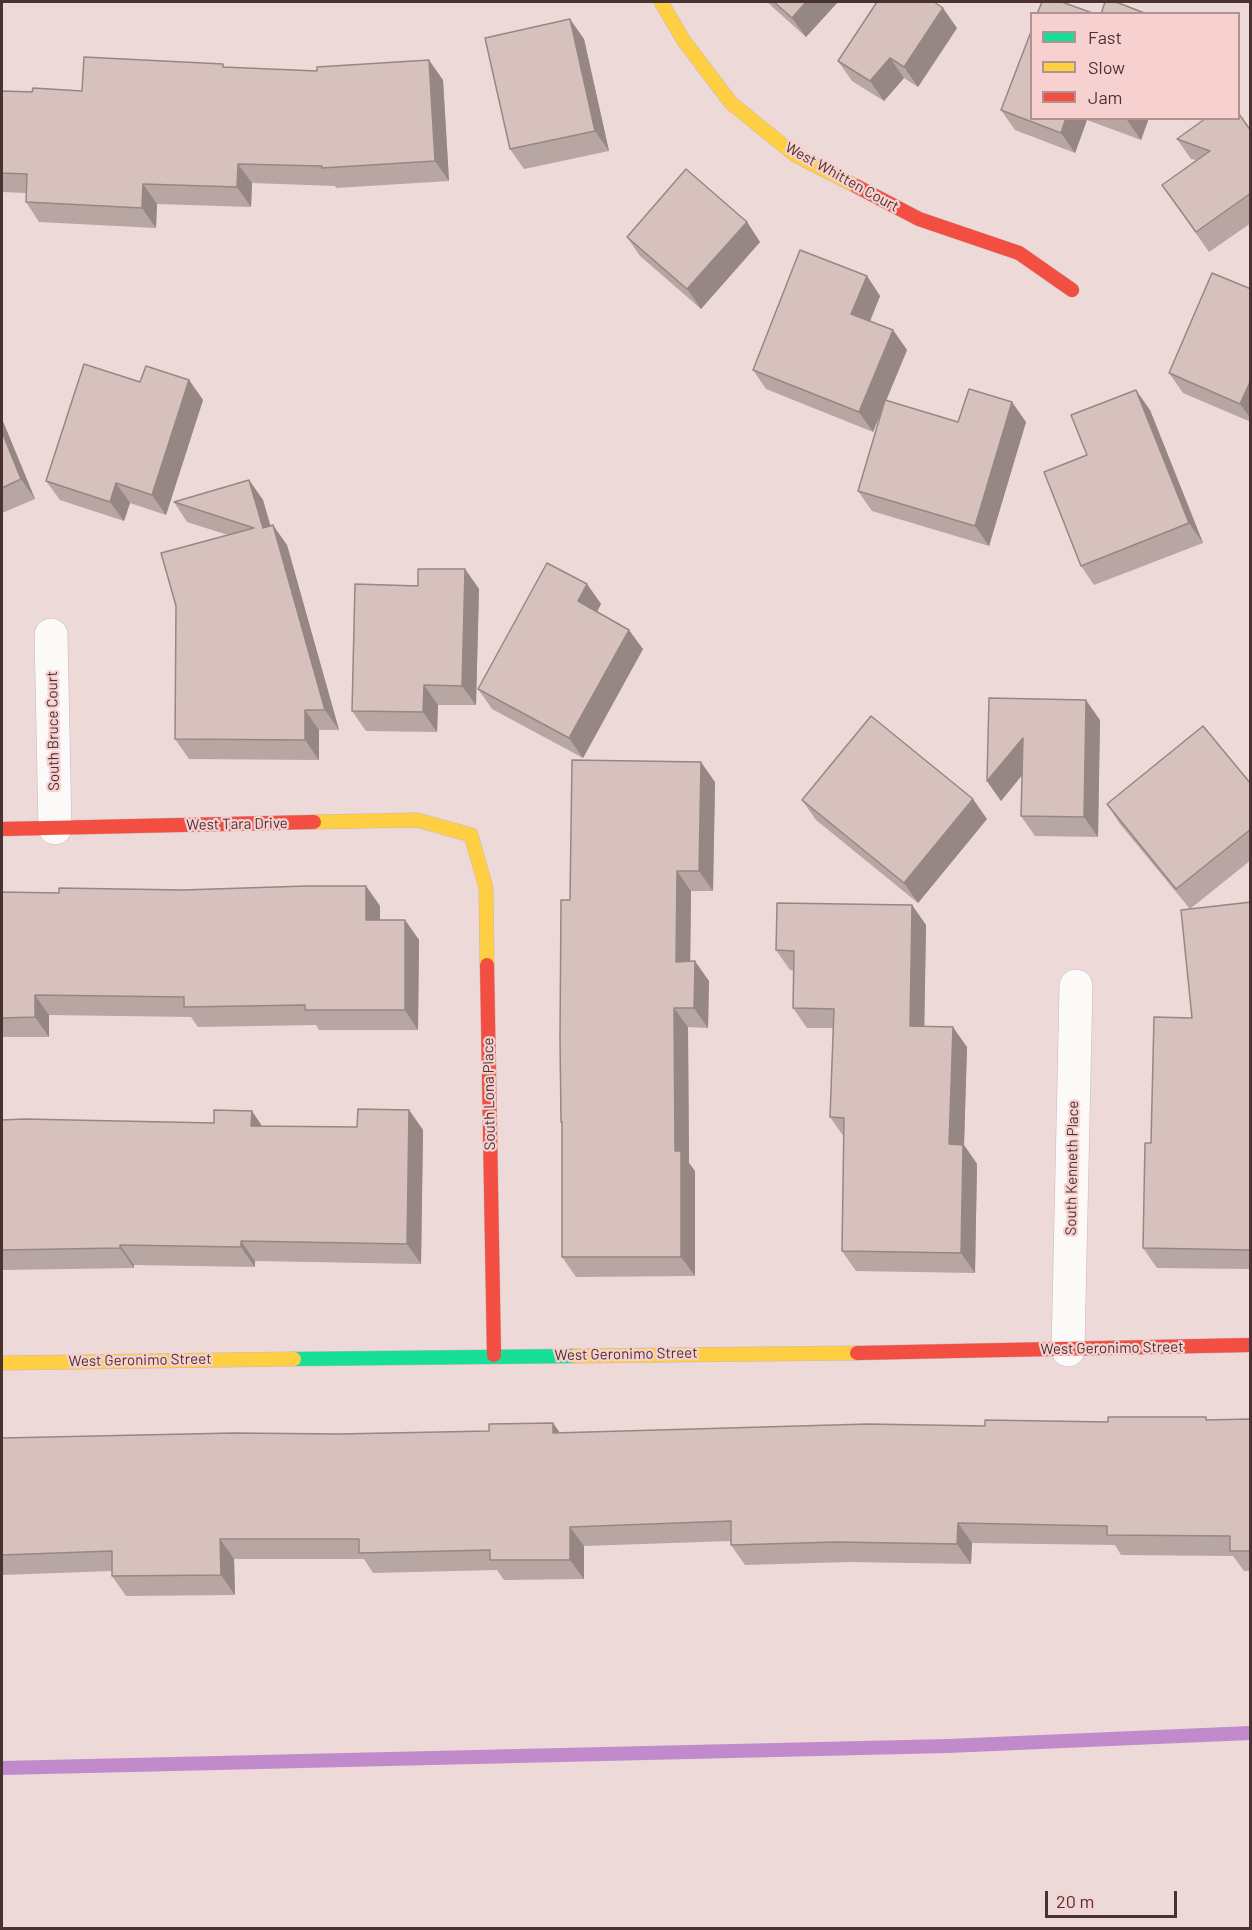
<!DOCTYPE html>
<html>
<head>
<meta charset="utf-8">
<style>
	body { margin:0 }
	#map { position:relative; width:1252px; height:1930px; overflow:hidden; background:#eed9d9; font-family:Barlow,sans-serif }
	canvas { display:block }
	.frame { position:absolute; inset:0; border:3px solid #4b3232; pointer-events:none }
	.legend { position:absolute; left:1030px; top:12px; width:210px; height:108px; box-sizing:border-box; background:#f7d0d0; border:2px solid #b29191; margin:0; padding:8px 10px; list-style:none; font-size:18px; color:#4b3232 }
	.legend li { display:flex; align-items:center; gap:12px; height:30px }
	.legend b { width:30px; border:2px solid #b29191 }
	.scale { position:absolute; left:1045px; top:1891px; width:132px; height:27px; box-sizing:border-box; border:3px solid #4b3232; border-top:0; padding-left:8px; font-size:18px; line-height:21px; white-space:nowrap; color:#4b3232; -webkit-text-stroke:4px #f7d0d0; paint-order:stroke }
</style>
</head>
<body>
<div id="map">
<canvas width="1252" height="1930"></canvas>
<div class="frame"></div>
<ul class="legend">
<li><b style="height:8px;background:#16e098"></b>Fast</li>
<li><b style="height:8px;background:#ffcf43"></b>Slow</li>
<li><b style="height:8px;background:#f24e42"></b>Jam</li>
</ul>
<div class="scale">20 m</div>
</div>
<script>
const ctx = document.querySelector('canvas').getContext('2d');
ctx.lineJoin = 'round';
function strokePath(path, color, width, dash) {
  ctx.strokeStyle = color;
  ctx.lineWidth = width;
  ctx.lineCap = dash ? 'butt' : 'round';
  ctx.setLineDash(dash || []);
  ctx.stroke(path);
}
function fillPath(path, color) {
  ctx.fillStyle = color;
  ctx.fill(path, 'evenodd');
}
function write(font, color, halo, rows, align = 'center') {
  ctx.font = font + ' Barlow,sans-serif';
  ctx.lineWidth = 4.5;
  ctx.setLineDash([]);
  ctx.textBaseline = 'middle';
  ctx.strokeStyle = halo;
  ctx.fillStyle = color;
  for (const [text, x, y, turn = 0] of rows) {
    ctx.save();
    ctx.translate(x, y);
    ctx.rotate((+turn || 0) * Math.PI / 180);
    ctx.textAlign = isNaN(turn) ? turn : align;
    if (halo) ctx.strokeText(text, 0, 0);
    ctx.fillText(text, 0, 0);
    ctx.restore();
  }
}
const stream = new Path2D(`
	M2,1768L948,1746L1250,1733`);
const street = new Path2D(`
	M51,635L55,828
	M1068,1350L1076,986`);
const fast = new Path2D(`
	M294,1359L575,1356`);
const slow = new Path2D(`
	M661,2L684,41L731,103L795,155L856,186
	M314,822L417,820L471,835L486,888L487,965
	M575,1356L857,1353
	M2,1363L294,1359`);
const jam = new Path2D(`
	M856,186L919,219L1019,253L1072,290
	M2,829L314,822
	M487,965L494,1355
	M857,1353L1250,1345`);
const wall = new Path2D(`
	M767,2H838L806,37Z
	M957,28L918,87L904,78L884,101L852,81L838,61Z
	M584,39L609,151L524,169L510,149Z
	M225,67L443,80L449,181L336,188L335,186L252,183L251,207L157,204L156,228L39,222L26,202V193L2,192V91L32,92L82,91Z
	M1001,110L1032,118H1149L1141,140L1087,120L1075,153L1015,130Z
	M1251,131V223L1209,252L1162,185L1196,160L1191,159L1177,139Z
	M747,222L760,242L701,309L640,256L627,237Z
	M867,276L880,296L870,321L893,330L907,350L886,401L958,422H1026L989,546L872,511L858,491L884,405L873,432L766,389L753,370Z
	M1251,289V422L1183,393L1169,373Z
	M189,380L203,400L166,515L130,503L124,521L60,500L46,481L140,382Z
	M1150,410L1203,543L1094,585L1081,566L1087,455Z
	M2,419L35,499L2,513Z
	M249,480L263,500L270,526L287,545L339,730H319V760L189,759L175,739L176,606L228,535L187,522L174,502Z
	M465,569L479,589L476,705H438L437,732L366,731L352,711L418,586Z
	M587,584L601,604L597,612L643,649L583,758L492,709L478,689Z
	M1100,720L1098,837L1035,836L1021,816L1022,775L1001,801L987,781Z
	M715,782L713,891H691L690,962L709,981L708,1028L688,1027L689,1163L695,1171V1276L576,1277L562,1257V1125L561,1122L570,900Z
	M1251,784V860L1190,909L1251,902V1269L1157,1268L1143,1248L1151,1143L1192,1018L1190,909L1120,824L1107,804Z
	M802,800L987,819L918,903L816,820Z
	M366,886L380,906V920H405L419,940L418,1030H319L316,1025L198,1027L191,1017L49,1015V1037H2V892L59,893Z
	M912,905L926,925L924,1026L967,1047L964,1145L977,1164L975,1273L856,1271L842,1251L844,1137L830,1117L833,1028H807L793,1008L794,970H790L776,950Z
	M409,1110L423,1130L421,1264L255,1261V1267L134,1265V1268L2,1270V1120L214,1123L252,1111L262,1126L357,1127Z
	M1251,1419V1571H1244L1233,1556L1121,1555L1115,1545L972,1543L971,1564L850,1562L745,1565L731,1545V1541L584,1546V1579L504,1580L497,1570L373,1573L364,1559H234L235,1595L126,1596L112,1576V1571L2,1575V1438L339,1434L489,1431L553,1423L560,1433L985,1426L1108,1422Z`);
const shadedWall = new Path2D(`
	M806,2H838L806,37L792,18Z
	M943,8L957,28L918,87L904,67Z
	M570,19L584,39L609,151L595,131Z
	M890,58L904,78L884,101L870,81Z
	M429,60L443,80L449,181L435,161Z
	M1066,118H1085L1087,120L1075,153L1061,133Z
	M1128,118H1149L1141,140L1127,120Z
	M238,164L252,183L251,207L237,187Z
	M143,184L157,204L156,228L142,208Z
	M747,222L760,242L701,309L687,289Z
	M867,276L880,296L865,334L851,314Z
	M893,330L907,350L873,432L859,412Z
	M189,380L203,400L166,515L152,495Z
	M1250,382L1251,383V419L1240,404Z
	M1136,390L1150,410L1203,543L1189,523Z
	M1012,402L1026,422L989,546L975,526Z
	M2,419L35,499L21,479L2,432Z
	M249,480L263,500L277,548L263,528Z
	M116,483L130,503L124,521L110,502Z
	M273,525L287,545L339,730L325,710Z
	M465,569L479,589L476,705L462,686Z
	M587,584L601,604L592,621L578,601Z
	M629,630L643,649L583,758L569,738Z
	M424,685L438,705L437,732L423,712Z
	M1086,700L1100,720L1098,837L1084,817Z
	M305,710L319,730V760L305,740Z
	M1023,738L1036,758L1001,801L987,781Z
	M701,762L715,782L713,891L699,871Z
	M973,799L987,819L918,903L904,883Z
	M677,871L691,891L690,982L676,962Z
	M366,886L380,906V940L366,920Z
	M912,905L926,925L924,1046L910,1026Z
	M405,920L419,940L418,1030L405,1010Z
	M695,961L709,981L708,1028L694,1008Z
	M35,995L49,1015V1037L35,1017Z
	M674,1008L688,1027L689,1163L695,1171V1276L681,1257L675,1151Z
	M953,1027L967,1047L964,1145L977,1164L975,1273L961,1253L949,1144Z
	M409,1110L423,1130L421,1264L407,1244Z
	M252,1111L265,1131L251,1126Z
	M241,1241L255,1261V1267L241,1247Z
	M120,1245L134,1265V1268L120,1248Z
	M553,1423L567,1443L553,1433Z
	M958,1523L972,1543L971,1564L957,1544Z
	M570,1527L584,1546V1579L570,1560Z
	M220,1539L234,1559L235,1595L221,1575Z`);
const building = new Path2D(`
	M774,2H806L792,18Z
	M877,2H934L943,8L904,67L890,58L870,81L838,61Z
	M1042,2H1062L1095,14H1037Z
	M1105,2H1116L1147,14H1101Z
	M570,19L595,131L510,149L485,38Z
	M1032,29V118H1066L1061,133L1001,110Z
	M84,57L223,64V67L317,71V67L429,60L435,161L322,168V166L238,164L237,187L143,184L142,208L26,202L27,174L2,173V91L32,92L33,88L82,91Z
	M1239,114L1251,131V193L1196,232L1162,185L1210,151L1177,139L1206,118H1239Z
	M686,169L747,222L687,289L627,237Z
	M800,250L867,276L851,314L893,330L859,412L753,370Z
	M1212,273L1251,289V382H1250L1240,404L1169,373Z
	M84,364L140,382L146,366L189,380L152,495L116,483L110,502L46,481Z
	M969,389L1012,402L975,526L858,491L885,400L958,422Z
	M1136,390L1189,523L1081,566L1044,472L1087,455L1071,415Z
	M2,432L21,479L2,488Z
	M249,480L263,528L273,525L325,710H305V740L175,739L176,606L161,553L254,528L174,502Z
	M547,563L587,584L578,601L629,630L569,738L478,689Z
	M418,569H465L462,686L424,685L423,712L352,711L355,584L418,586Z
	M989,698L1086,700L1084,817L1021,816L1023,738L987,781Z
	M871,716L973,799L904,883L802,800Z
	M1203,726L1251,784V829L1176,889L1107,804Z
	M572,760L701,762L699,871H677L676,962L695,961L694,1008H674L675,1151H681V1257H562V1122H561L560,1038L561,900H570Z
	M306,886H366V920H405V1010H305V1005L184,1007V997L35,995V1017L2,1018V892L59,893V888L183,890Z
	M1251,902V1250L1143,1248L1145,1143H1151L1154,1017L1192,1018L1181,910Z
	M777,903L912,905L910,1026L953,1027L949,1144L963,1145L961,1253L842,1251L844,1118L830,1117L834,1009L793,1008L794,951L776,950Z
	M358,1109L409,1110L407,1244L241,1241V1247L120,1245V1248L2,1250V1120L24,1119L214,1123V1110L252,1111L251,1126L357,1127Z
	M1108,1417H1206V1420L1251,1419V1551H1230V1536L1107,1535V1526L958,1523L957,1544L836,1542L731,1545V1521L570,1527V1560H490V1550L359,1553V1539H220L221,1575L112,1576V1551L2,1555V1438L233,1433L339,1434L489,1431V1424L553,1423V1433L868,1424L985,1426V1420L1108,1422Z`);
const streetNames = [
	["West Whitten Court",842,177,29],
	["South Bruce Court",53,731,-91],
	["West Tara Drive",237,824,-1],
	["South Lona Place",489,1094,-91],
	["South Kenneth Place",1072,1168,-89],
	["West Geronimo Street",1112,1348,-1],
	["West Geronimo Street",626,1354,-1],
	["West Geronimo Street",140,1360,-1]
];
strokePath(stream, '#c18aca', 14);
strokePath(street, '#ccb5b6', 34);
strokePath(fast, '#ccb5b6', 15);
strokePath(slow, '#ccb5b6', 15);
strokePath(jam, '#ccb5b6', 15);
strokePath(street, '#fcf9f9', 33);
strokePath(fast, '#16e098', 14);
strokePath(slow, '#ffcf43', 14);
strokePath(jam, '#f24e42', 14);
fillPath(wall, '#b8a6a3');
fillPath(shadedWall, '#968784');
fillPath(building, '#d6c1bd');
strokePath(building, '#968784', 1.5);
write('15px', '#4b3232', '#f7d0d0', streetNames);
</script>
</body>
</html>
